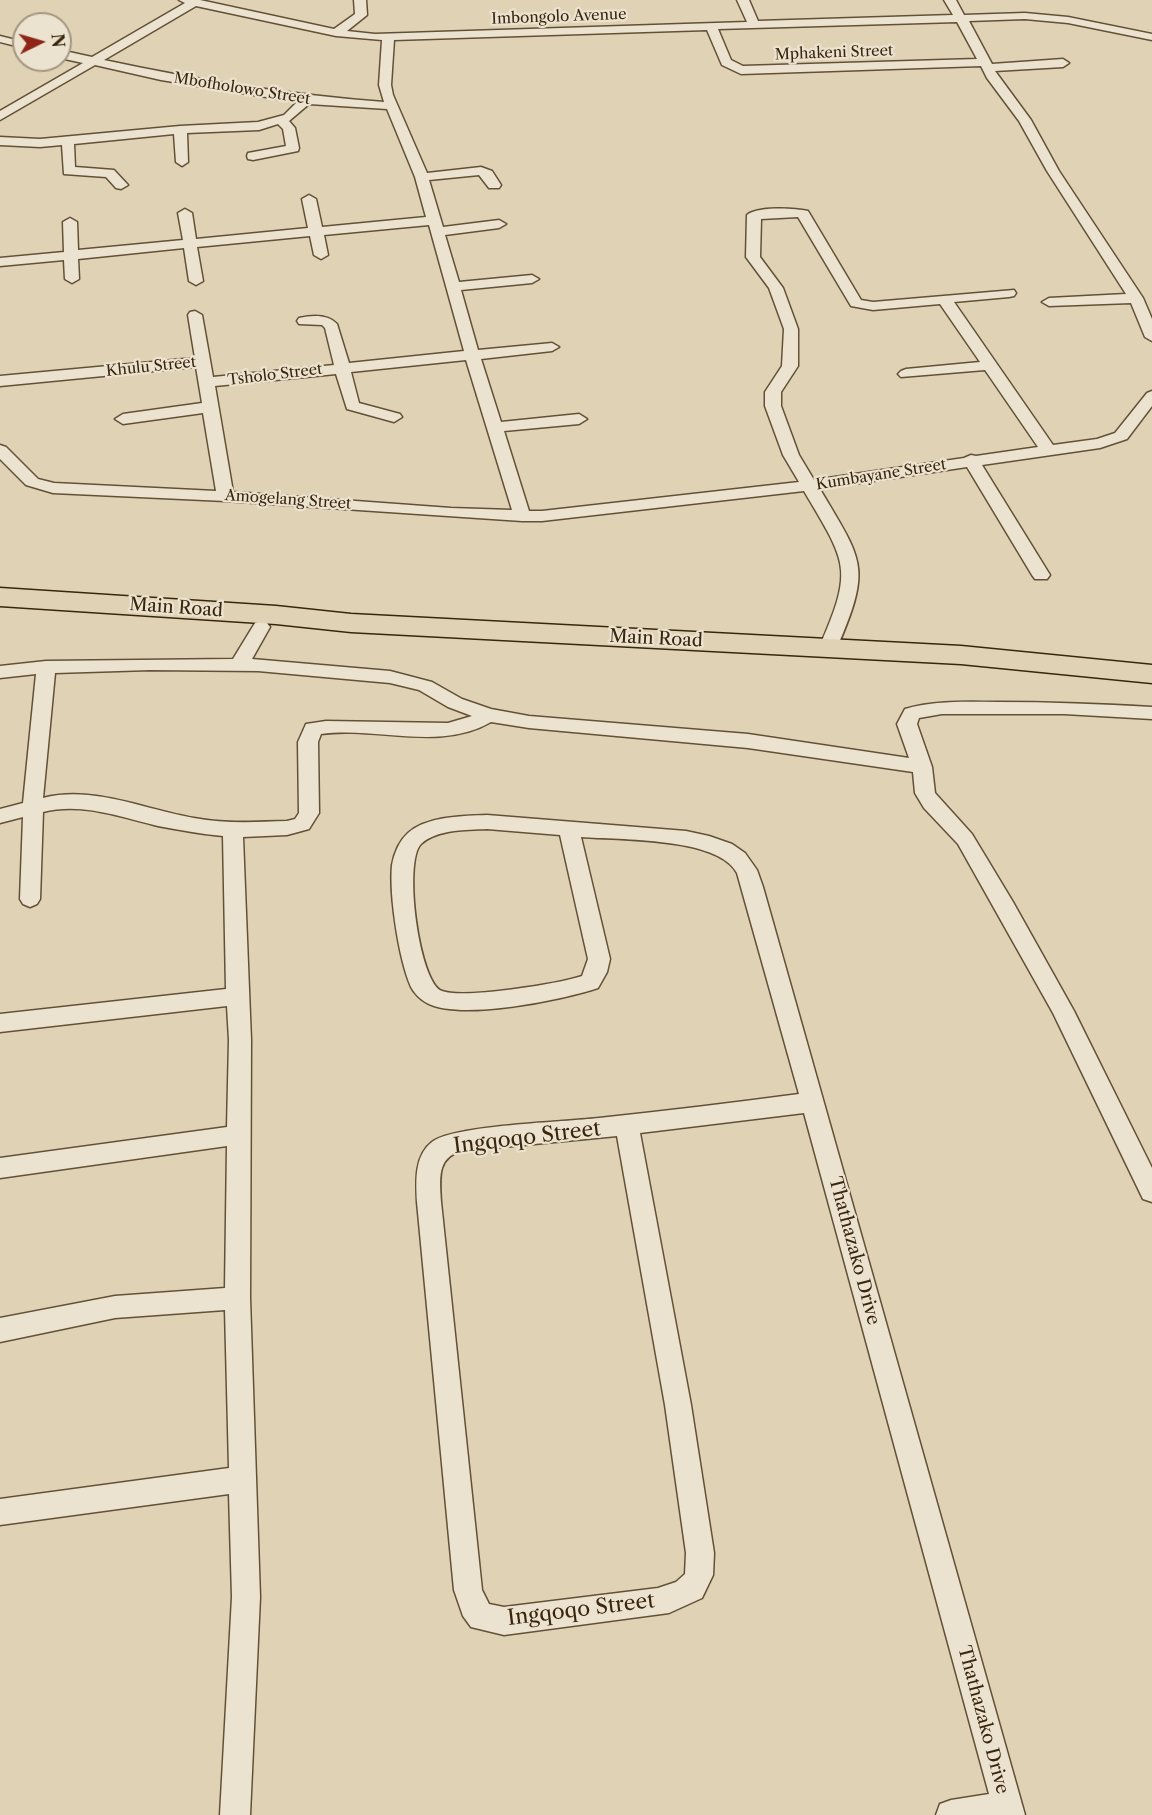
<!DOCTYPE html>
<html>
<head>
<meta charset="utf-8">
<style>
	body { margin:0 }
	#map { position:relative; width:1152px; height:1815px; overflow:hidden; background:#e0d3b5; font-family:"Libre Caslon Text",serif }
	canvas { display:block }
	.north { position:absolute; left:12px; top:12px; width:60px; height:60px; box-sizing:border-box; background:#ebe2cf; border:2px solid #a49781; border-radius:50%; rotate:85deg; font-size:16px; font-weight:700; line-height:24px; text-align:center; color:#39260d }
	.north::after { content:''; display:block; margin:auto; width:21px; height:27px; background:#8f2418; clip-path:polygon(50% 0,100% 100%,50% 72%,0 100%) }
</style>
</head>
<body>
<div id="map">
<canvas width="1152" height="1815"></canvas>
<div class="north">N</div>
</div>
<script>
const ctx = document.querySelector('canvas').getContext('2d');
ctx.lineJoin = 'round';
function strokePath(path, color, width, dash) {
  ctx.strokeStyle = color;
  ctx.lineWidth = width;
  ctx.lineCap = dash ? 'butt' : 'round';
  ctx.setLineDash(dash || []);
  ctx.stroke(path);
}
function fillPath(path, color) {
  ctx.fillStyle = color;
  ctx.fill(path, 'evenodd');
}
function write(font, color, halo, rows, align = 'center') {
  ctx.font = font + ' "Libre Caslon Text",serif';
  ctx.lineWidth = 4.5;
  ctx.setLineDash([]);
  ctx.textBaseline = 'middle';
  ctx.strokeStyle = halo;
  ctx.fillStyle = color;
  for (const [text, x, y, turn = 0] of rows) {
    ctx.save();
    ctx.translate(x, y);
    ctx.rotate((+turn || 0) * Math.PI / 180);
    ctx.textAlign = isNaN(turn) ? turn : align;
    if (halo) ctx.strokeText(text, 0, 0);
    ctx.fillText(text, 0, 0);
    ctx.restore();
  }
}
const street = new Path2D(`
	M179,0H200L334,29L355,14L354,0H366L367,15L347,31L375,34L747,22L737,0H749L758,21L953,15L944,0H956L964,15L1025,13L1068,17L1152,34V40L1068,23L1025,19L969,21L992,64L1063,59L1069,63L1063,67L995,71L1031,120L1059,171L1143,298L1152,319V341L1145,337L1131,303L1049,306L1042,302L1049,298L1126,294L1047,171L1019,121L987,78L981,66L741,74L722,65L707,30L394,40L391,85L393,95L427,173L481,167L492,171L501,185L499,188H489L479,175L429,180L443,227L499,220L506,224L499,228L445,235L459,282L532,275L539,279L532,283L461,290L478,350L552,343L559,347L552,351L481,359L501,422L579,414L587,419L579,424L504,431L529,511H542L799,482L783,455L765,406V392L782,366L784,329L769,288L746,257L747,215C757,206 795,208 808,211L861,300L873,302L1014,290L1016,293L1014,296L1009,297L954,302L1053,445L1097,439L1115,433L1147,393L1152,391V406L1127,439L1100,448L982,465L1050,575L1047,579H1035L1032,575L967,467L820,489C863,562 872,566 837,648L834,652H822L819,648C854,568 847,564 804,491L542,521H522L225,501L53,493L26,485L0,459V445L6,447L38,479L54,483L216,491L203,413L123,424L115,419L123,414L202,403L196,367L0,386V376L195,358L188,315L190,312L195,311L202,315L213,377L334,365L325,328L322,325L299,324L297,321L299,318C312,315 328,314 337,324L349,363L464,351L429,225L324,235L328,255L321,259L314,255L310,236L197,247L203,281L196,285L189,281L184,248L78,259L79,279L72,283L65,279L64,260L0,266V258L64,252L63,222L70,218L77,222L78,250L183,240L178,213L185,209L192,213L196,239L308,228L302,199L309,195L316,199L322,227L426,217L415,177L387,109L309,104L289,121L295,128L299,148L298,151L253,160L248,159L247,156L248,153L286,146L283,129L278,124L259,130L187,133L188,162L182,166L176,162L174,134L74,144L75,167L114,170L128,185L121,189L116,188L106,177L64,174L62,145L40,147L0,145V137L40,139L180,126L258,122L284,115L297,102L161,80L95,65L0,120V111L83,63L60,58V50L92,57L185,3ZM196,6L336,36L382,40L379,85L384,102C289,95 197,80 104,60ZM957,22L977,59L743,66L731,60L718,29ZM798,217L851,306L873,310L940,304L980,362L906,369L901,371L898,374L901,377L985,370L1038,447L976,456L971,455L964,458L814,480L799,455L781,406V392L798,366V329L783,288L760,257L761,219ZM466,360L512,510L451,508L233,492L215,386L336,374L347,409L394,422L402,417L400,414L359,403L351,372Z
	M0,36L24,42V48L0,42Z
	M261,621L267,623L270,627L252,659L390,671L432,682L462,699L491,709L529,716L748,734L909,758L897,724L905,709C936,700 967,702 998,702C1050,702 1101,704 1152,707V719L1064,714H942L919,718L917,724L932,767L935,793L972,834L1013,902L1074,1011L1152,1168V1202L1143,1199L1053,1013L958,844L924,808L915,793L913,772L748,748L529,728L491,722C440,752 375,726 321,734L318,742L319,813L309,829L287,835L243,837L251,1040L250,1298L260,1597L250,1815H220L232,1597L229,1494L0,1525V1499L229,1468L225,1310L115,1318L0,1342V1318L115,1296L225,1288L227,1146L0,1178V1158L227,1127L229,1040L227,1006L0,1032V1014L226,989L223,836C201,834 180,830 158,826C120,817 82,802 43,812L40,899L37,904L30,907L23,904L20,899L23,817L0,823V809L23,803L36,674L0,678V666L46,661L233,659L255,623ZM150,670L258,671L390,683L419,690L448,707L472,716L448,723L326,721L306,724L298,742L299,813L295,819L287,821C256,822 225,824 194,818C146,810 93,785 43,798L55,673Z
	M487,815L686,831L709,836L732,844L745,853L757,870L763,887L1025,1815H936L940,1804L951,1800L989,1794L804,1113L640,1133L691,1405L714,1553L713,1575L702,1598L669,1613L504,1635L471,1627L463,1616L454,1590L417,1202C416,1182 414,1156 432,1142C453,1125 565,1122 599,1118C665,1111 732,1103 799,1094L737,873C718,837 619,840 581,837L610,959L607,972L598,988C562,1000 460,1021 427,1003C421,1000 414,993 411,987C399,960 389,895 392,865C394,854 399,841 408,833C427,816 463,816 487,815ZM487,829L560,835L588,959L582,976C558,984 464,999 442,991C419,983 403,862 421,844C437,829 467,830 487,829ZM617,1136L665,1405L686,1553L685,1574L676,1582L658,1588L504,1607L489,1604L482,1590L441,1202C440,1180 436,1157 462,1151Z`);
const primary = new Path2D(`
	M0,588L276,606L351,614L961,646L1152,665V683L961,664L351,632L276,624L0,606Z`);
const farStreetnames = [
	["Imbongolo Avenue",559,17,-2],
	["Mphakeni Street",834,53,-2],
	["Mbofholowo Street",242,89,9],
	["Khulu Street",151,367,-6],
	["Tsholo Street",275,375,-7],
	["Kumbayane Street",881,475,-9],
	["Amogelang Street",288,500,4]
];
const streetNames = [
	["Main Road",176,608,4],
	["Main Road",656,639,3],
	["Thathazako Drive",854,1251,75],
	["Thathazako Drive",983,1720,75]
];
const nearStreetnames = [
	["Ingqoqo Street",527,1138,-7],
	["Ingqoqo Street",581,1610,-7]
];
strokePath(street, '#635137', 3);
strokePath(primary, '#39260d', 3);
fillPath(street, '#ebe2cf');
fillPath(primary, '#e0d3b5');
write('15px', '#39260d', '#ebe2cf', farStreetnames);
write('18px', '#39260d', '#ebe2cf', streetNames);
write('21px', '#39260d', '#ebe2cf', nearStreetnames);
</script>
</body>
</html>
